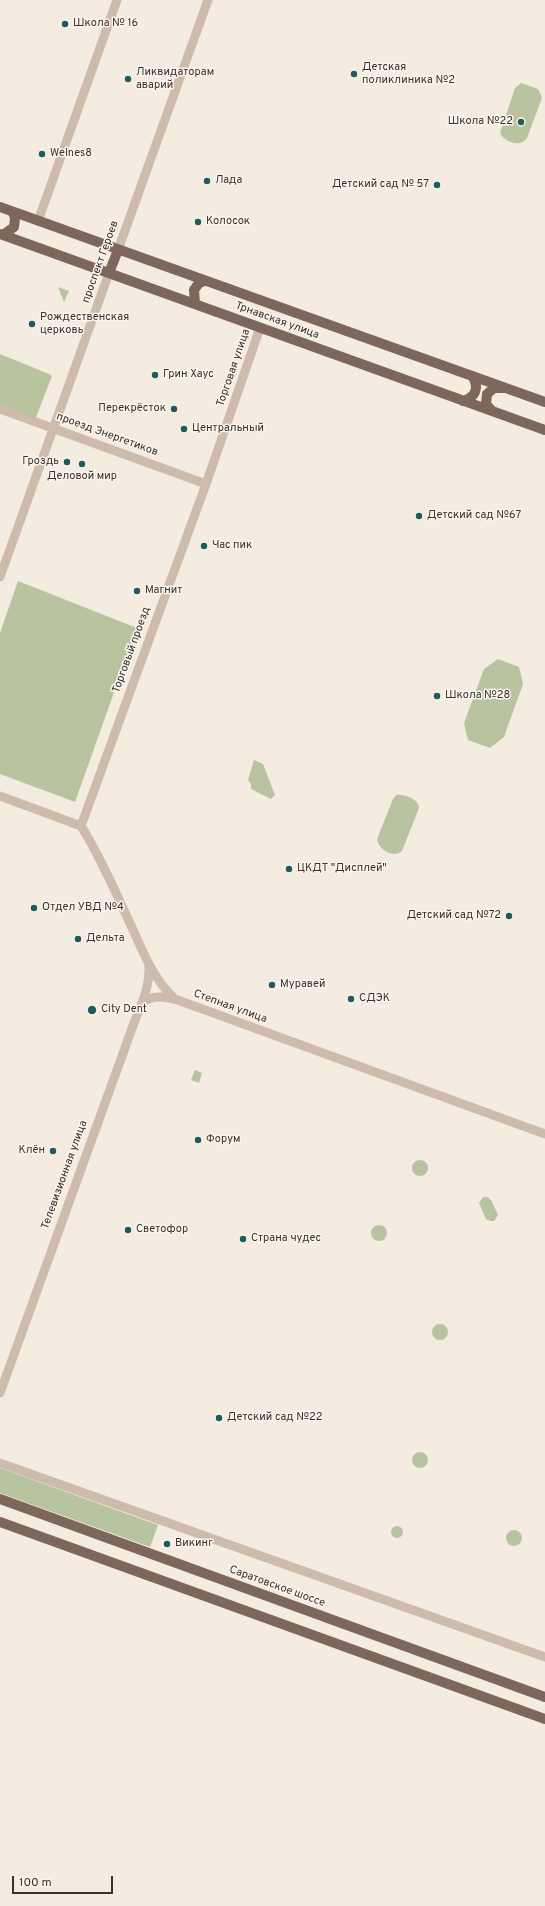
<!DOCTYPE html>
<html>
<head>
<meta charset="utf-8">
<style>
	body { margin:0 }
	#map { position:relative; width:545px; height:1906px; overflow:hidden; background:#f4ebe1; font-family:Overpass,sans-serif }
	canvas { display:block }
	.scale { position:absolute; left:12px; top:1876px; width:101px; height:18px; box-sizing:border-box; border:2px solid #3b302b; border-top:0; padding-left:5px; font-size:12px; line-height:14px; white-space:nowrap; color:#3b302b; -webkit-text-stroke:3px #fbf5ee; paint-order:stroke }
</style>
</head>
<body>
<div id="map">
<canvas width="545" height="1906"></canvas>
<div class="scale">100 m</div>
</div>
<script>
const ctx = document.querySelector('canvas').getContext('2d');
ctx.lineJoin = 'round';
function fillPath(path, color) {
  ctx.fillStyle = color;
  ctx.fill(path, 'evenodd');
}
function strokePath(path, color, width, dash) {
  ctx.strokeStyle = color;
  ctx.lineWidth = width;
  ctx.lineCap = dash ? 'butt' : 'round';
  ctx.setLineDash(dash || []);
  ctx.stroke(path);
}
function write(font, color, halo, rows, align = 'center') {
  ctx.font = font + ' Overpass,sans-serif';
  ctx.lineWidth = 3;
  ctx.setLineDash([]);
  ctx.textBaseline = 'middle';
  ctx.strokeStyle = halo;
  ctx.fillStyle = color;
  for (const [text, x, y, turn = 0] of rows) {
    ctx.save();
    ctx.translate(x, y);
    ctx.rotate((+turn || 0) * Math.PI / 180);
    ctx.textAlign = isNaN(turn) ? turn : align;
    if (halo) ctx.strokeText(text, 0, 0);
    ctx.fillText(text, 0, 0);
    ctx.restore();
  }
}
const green = new Path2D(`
	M521,83L538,89L542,98L527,138C521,148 504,142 500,133L515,88Z
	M58,287L69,291L64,302Z
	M0,354L49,374L52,376L35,420L0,407Z
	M18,581L137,628L75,802L0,774V633Z
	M498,659L519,667L523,684L504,737L490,748L468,740L464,723L484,669Z
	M254,760L263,764L275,795L271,799L251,789V784L248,780Z
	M396,795C404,794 419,799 419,808L402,851C393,859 378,849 377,839L393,799Z
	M195,1070L202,1073L199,1083L191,1080Z
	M412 1168a8 8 0 1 1 16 0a8 8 0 1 1-16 0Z
	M483,1197H487L491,1200L498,1215L494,1221H490L486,1219L479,1203Z
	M371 1233a8 8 0 1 1 16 0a8 8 0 1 1-16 0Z
	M432 1332a8 8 0 1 1 16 0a8 8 0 1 1-16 0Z
	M412 1460a8 8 0 1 1 16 0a8 8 0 1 1-16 0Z
	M0,1468L158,1525L150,1547L0,1493Z
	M391 1532a6 6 0 1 1 12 0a6 6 0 1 1-12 0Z
	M506 1538a8 8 0 1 1 16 0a8 8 0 1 1-16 0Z`);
const minor = new Path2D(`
	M38,221L117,0
	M118,250L208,0
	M0,409L206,484
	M0,577L109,273
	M0,796L81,826C100,856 114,889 129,921C142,949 152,978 175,999L545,1134
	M81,826L206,484L260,328
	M142,1003C151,995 162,996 173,999
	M0,1393L134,1023C141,1004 150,988 149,966
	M0,1463L545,1657`);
const major = new Path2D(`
	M0,207L545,402
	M0,234L545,430
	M3,235L14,227L15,218L13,212
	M109,273L118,250
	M195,304L194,290L199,283L204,281
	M463,401C476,397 479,388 473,377
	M492,411L486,404L487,394L494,388H504
	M0,1499L545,1697
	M0,1522L545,1719`);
const markers = [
	[65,24,4,"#1f5a5e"],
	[354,74,4,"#1f5a5e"],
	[128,79,4,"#1f5a5e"],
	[521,122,4,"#1f5a5e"],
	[42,154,4,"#1f5a5e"],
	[207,181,4,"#1f5a5e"],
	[437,185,4,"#1f5a5e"],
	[198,222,4,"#1f5a5e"],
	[32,324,4,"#1f5a5e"],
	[155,375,4,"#1f5a5e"],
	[174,409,4,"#1f5a5e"],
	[184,429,4,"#1f5a5e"],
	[67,462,4,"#1f5a5e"],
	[82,464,4,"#1f5a5e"],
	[419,516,4,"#1f5a5e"],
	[204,546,4,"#1f5a5e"],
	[137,591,4,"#1f5a5e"],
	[437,696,4,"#1f5a5e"],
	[289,869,4,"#1f5a5e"],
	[34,908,4,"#1f5a5e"],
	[509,916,4,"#1f5a5e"],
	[78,939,4,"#1f5a5e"],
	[272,985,4,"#1f5a5e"],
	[351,999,4,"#1f5a5e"],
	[92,1010,5,"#1f5a5e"],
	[198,1140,4,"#1f5a5e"],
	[53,1151,4,"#1f5a5e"],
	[128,1230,4,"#1f5a5e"],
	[243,1239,4,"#1f5a5e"],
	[219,1418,4,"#1f5a5e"],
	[167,1544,4,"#1f5a5e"]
];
const poiNames = [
	["Школа № 16",73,24],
	["Детская",362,68],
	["поликлиника №2",362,81],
	["Ликвидаторам",136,73],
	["аварий",136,86],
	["Школа №22",513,122,"right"],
	["Welnes8",50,154],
	["Лада",215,181],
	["Детский сад № 57",429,185,"right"],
	["Колосок",206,222],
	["Рождественская",40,318],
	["церковь",40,331],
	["Грин Хаус",163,375],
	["Перекрёсток",166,409,"right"],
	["Центральный",192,429],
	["Гроздь",59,462,"right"],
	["Деловой мир",82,477,"center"],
	["Детский сад №67",427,516],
	["Час пик",212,546],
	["Магнит",145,591],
	["Школа №28",445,696],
	["ЦКДТ \"Дисплей\"",297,869],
	["Отдел УВД №4",42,908],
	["Детский сад №72",501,916,"right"],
	["Дельта",86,939],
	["Муравей",280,985],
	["СДЭК",359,999],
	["City Dent",101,1010],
	["Форум",206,1140],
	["Клён",45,1151,"right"],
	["Светофор",136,1230],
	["Страна чудес",251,1239],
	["Детский сад №22",227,1418],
	["Викинг",175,1544]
];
const streetNames = [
	["проспект Героев",101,262,-70],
	["Трнавская улица",277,321,20],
	["Торговая улица",234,368,-71],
	["проезд Энергетиков",107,435,20],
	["Торговый проезд",132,650,-70],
	["Степная улица",230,1007,20],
	["Телевизионная улица",65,1175,-70],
	["Саратовское шоссе",277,1587,20]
];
fillPath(green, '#b8c4a0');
strokePath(minor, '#cdbbac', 9);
strokePath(major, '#7d675c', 10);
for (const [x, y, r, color] of markers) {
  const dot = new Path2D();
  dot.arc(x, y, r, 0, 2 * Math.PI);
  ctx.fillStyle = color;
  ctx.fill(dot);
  strokePath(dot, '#fbf5ee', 1.5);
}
write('11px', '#3b302b', '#fbf5ee', poiNames, 'left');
write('11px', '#3b302b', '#fbf5ee', streetNames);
</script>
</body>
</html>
